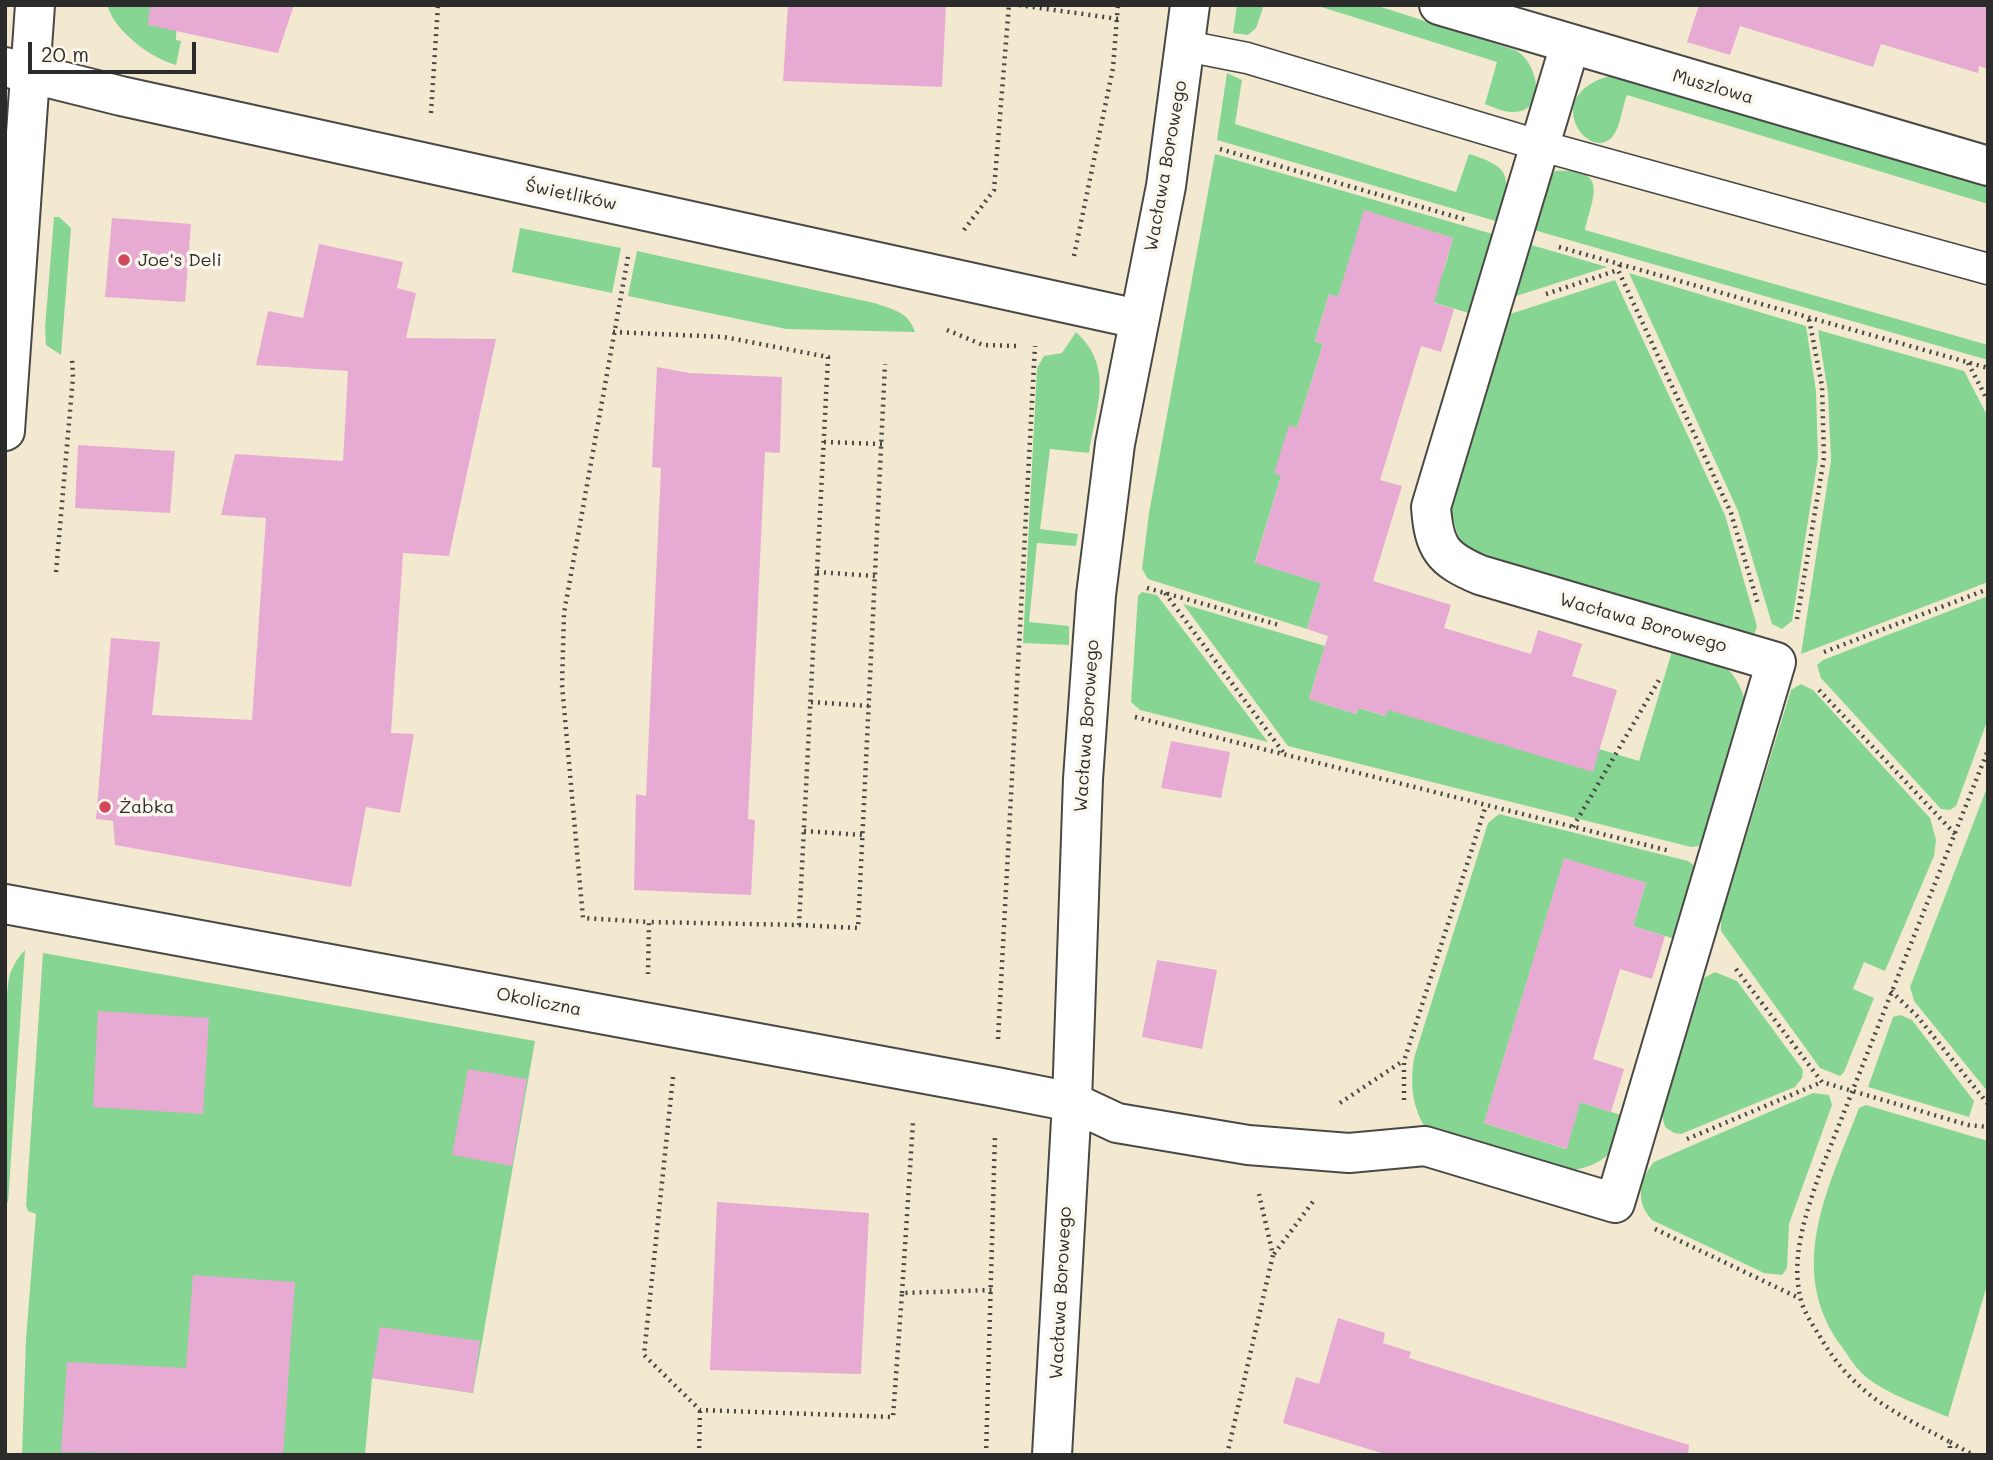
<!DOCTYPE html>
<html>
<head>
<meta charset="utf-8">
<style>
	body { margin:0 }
	#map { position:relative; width:1993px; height:1460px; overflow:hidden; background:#f3e9d1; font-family:Mali,sans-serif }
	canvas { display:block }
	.frame { position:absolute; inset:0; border:7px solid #2b2b2b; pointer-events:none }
	.scale { position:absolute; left:28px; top:42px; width:168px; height:32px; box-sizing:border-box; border:4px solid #2b2b2b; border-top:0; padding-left:9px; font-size:21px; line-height:24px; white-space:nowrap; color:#2b2b2b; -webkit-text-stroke:5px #fbf7ec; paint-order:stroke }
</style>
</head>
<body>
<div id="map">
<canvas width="1993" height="1460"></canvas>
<div class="frame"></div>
<div class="scale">20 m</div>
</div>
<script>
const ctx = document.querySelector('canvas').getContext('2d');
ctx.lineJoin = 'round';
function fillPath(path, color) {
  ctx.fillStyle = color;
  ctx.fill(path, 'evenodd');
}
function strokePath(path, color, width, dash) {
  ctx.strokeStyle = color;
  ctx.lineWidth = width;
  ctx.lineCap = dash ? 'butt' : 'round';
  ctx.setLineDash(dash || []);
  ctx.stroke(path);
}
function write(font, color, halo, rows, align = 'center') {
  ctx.font = font + ' Mali,sans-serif';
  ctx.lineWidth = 7;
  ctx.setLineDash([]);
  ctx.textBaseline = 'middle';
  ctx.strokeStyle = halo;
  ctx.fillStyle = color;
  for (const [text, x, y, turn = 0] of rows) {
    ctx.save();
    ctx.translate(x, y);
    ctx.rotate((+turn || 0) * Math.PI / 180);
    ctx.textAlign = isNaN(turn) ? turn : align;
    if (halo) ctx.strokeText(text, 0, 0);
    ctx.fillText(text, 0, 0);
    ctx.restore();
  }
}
const green = new Path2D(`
	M107,5H177L176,40L181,41L176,65C151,58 115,32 107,5Z
	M1237,5H1264L1256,28L1248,35L1233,33Z
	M1315,5H1375L1515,50C1538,61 1549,113 1512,112C1503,112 1493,107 1485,104L1497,62Z
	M1227,73L1242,80L1235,124L1456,192L1469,154C1516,168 1509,180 1499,222L1217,140Z
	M1610,76L1988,184V204L1627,95C1622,107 1621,125 1613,136C1590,165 1538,95 1610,76Z
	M1215,154L1496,235L1472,314L1425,300L1444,270L1453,238L1365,211L1338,297L1329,294L1315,341L1323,344L1297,428L1290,426L1281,476L1255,562L1321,583L1307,629L1148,579L1142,569L1149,513Z
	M1555,171C1611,167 1592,198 1585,230L1988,345V360L1534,230L1549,177Z
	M54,217H59L71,228L61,355L46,345L45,328Z
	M520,228L621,248L612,293L512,272Z
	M1528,244L1607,267L1513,297Z
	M637,251L874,303C892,309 909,312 915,332L786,329L628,296Z
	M1629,273L1806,326L1816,391L1818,458L1792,621L1782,629L1772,624L1738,511Z
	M1615,280L1725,515L1757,626L1754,635L1474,556L1459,539L1450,509L1504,316Z
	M1818,330L1964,371L1988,417V582L1801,654L1831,460L1828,393Z
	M1076,332C1115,368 1096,407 1089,453L1050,449L1040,529L1078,534L1076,546L1037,543L1029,622L1069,626V645L1023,643L1037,368L1044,356L1062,353Z
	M1142,592L1157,595L1268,742L1140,710L1131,702L1138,596Z
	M1988,596V719L1956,806L1950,810L1941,809L1821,678L1817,665L1823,660Z
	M1183,604L1325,646L1309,699L1356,714L1359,708L1385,716L1388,709L1599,749L1639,761L1673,648C1714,662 1732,657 1746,703L1706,845L1691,847L1288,746Z
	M1801,684L1813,690L1930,818L1936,840L1934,856L1885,971L1864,962L1853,989L1874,998L1844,1072L1840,1076L1820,1068L1721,931V918L1791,690Z
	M1988,785V1092L1914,1001L1910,987Z
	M1499,814L1688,861L1699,869L1681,941L1633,926L1646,883L1564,859L1484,1123L1566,1149L1580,1102L1627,1117C1616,1152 1606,1165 1568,1171L1428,1132C1412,1108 1410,1086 1414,1058L1488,823Z
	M25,950L8,1203C2,1192 4,998 9,978C12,967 17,958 25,950Z
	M43,953L535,1041L473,1393L372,1378L365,1455H22L26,1339L36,1214L28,1211L26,1205Z
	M1715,972L1737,981L1803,1070L1802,1078L1795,1087L1681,1134L1674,1133L1665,1127L1662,1115L1704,978Z
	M1900,1015L1912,1020L1974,1101L1969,1117L1868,1087L1893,1017Z
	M1813,1093L1829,1095L1832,1105L1789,1224L1787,1268L1782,1275L1764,1273L1652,1220C1635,1202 1639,1180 1654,1162Z
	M1866,1105L1988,1141V1282L1948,1417C1920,1405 1889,1395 1866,1377C1856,1369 1849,1357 1842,1347C1784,1269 1829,1187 1859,1108Z`);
const building = new Path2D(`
	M150,5H294L278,53L148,25Z
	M788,5H946L942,87L783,81Z
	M1699,5H1988V69L1979,66L1978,73L1881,44L1873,67L1740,26L1730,55L1687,42Z
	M1364,210L1453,238L1434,303L1454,309L1441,352L1421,346L1380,480L1402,486L1373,581L1451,605L1444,628L1531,654L1538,630L1582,644L1572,676L1617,690L1593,772L1388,710L1386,716L1359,708L1356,714L1309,699L1328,636L1307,629L1321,583L1255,563L1281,476L1274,473L1289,425L1297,428L1323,344L1315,341L1329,294L1338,297Z
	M112,218L191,224L185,302L105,297Z
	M319,244L403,262L397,288L416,293L406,338L496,339L449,556L403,553L391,733L414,734L400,813L366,807L351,887L115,845L113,821L96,819L111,638L160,642L152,715L252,720L266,518L221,515L235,454L343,461L348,371L256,365L268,311L303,318Z
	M657,367L689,373L782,377L780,453L765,452L748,819L755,820L751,895L634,890L636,794L646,796L661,468L652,467Z
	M78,445L175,451L170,513L75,508Z
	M1171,741L1230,752L1221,798L1161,788Z
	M1564,858L1646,883L1633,926L1665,936L1652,979L1620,969L1593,1059L1624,1069L1611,1112L1580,1102L1567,1149L1484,1123Z
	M1157,960L1217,970L1202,1049L1142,1037Z
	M98,1011L209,1018L203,1114L93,1107Z
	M468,1069L527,1079L512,1166L452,1155Z
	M717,1202L869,1213L861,1374L710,1370Z
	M193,1275L295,1282L283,1455L61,1452L67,1362L186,1368Z
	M1338,1318L1385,1333L1383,1343L1411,1352L1409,1358L1689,1445L1688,1455H1388L1283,1423L1296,1377L1319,1384Z
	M380,1327L480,1341L473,1393L372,1378Z`);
const path = new Path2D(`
	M1019,5L1118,19
	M431,113L438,5
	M1220,149L1467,220
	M964,230L994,190L1009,5
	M1559,247L1988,368
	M1074,256L1113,68L1118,5
	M628,257L564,613L562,685L583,918L649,922L648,974
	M1620,265L1618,270L1731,513L1758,604
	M1546,294L1618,270
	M947,330L983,345L1016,346
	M613,332L724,337L828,357L799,925L649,922
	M1968,363L1988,401
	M824,442L882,444
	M56,572L73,377L72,358
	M817,572L875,576
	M1147,588L1279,625
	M1165,593L1283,752
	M1797,619L1824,458L1822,386L1809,319
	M1824,652L1988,589
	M1819,690L1956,835
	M811,702L869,706
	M1135,717L1670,851
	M1573,827L1659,680
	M804,831L862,835
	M799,925L858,928L885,364
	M1736,969L1822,1082L1968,1125L1988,1127
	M1891,991L1917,1016L1988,1104
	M998,1039L1035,346
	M673,1077L644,1355L700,1410L893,1417L902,1293L992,1290
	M1404,1100V1061L1486,805
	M1340,1103L1403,1061
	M1687,1139L1822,1082
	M1655,1229L1799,1298
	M1274,1254L1315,1199
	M902,1293L913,1122
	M1950,1442L1973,1455
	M699,1455L700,1410
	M986,1455L995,1135
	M1227,1455L1273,1255L1259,1194
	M1950,1455V1442C1892,1411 1853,1394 1819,1335C1812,1324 1802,1309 1800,1296C1791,1255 1806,1214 1819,1175L1988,750`);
const service = new Path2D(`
	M1186,46L1247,58L1538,145L1988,269`);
const minor = new Path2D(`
	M1439,5L1988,166
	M5,67L121,96L1138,319
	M5,904L996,1087L1072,1102L1117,1123L1248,1145L1349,1153L1425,1146L1615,1203L1776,662L1480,575C1442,559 1434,548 1431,507L1570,45
	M1052,1455L1072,1102L1083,779L1096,595L1115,444L1166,186L1190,5`);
const tertiary = new Path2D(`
	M5,431L35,5`);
const markers = [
	[124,260,7,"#d1495b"],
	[105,807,7,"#d1495b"]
];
const streetNames = [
	["Muszlowa",1713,87,16],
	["Wacława Borowego",1166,166,-80],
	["Świetlików",571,195,12],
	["Wacława Borowego",1643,623,16],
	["Wacława Borowego",1087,726,-86],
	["Okoliczna",539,1002,11],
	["Wacława Borowego",1061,1293,-87]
];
const poiNames = [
	["Joe's Deli",138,260],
	["Żabka",119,807]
];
fillPath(green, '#87d593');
fillPath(building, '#e7aad2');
strokePath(service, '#494844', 33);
strokePath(minor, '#494844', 42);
strokePath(tertiary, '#494844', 42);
strokePath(path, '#494844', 4.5, [2, 5]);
strokePath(service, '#fff', 30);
strokePath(minor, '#fff', 38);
strokePath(tertiary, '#fff', 38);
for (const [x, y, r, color] of markers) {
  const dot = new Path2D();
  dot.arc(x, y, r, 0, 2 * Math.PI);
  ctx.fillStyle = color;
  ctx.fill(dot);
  strokePath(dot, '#fbf7ec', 2.5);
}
write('18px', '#2b2b2b', '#fbf7ec', streetNames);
write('18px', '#2b2b2b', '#fbf7ec', poiNames, 'left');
</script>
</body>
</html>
